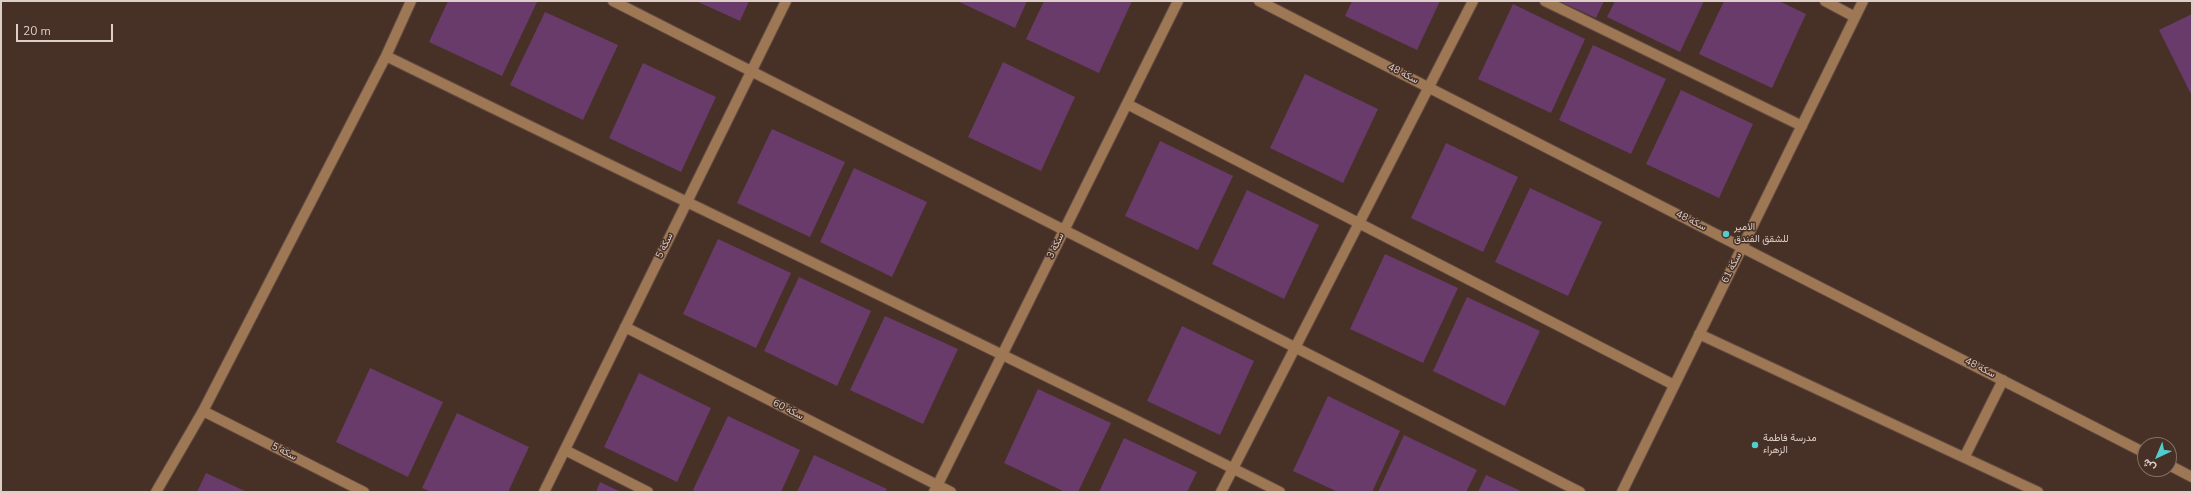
<!DOCTYPE html>
<html>
<head>
<meta charset="utf-8">
<style>
	body { margin:0 }
	#map { position:relative; width:2193px; height:493px; overflow:hidden; background:#473026; font-family:"Nunito Sans",Vazirmatn,sans-serif }
	canvas { display:block }
	.frame { position:absolute; inset:0; border:2px solid #ddcec8; pointer-events:none }
	.north { position:absolute; left:2137px; top:437px; width:40px; height:40px; box-sizing:border-box; background:#473026; border:1px solid #836f67; border-radius:50%; rotate:224deg; font-size:11px; font-weight:700; line-height:16px; text-align:center; color:#ddcec8 }
	.north::after { content:''; display:block; margin:auto; width:14px; height:18px; background:#52cdcd; clip-path:polygon(50% 0,100% 100%,50% 72%,0 100%) }
	.scale { position:absolute; left:16px; top:24px; width:97px; height:18px; box-sizing:border-box; border:2px solid #ddcec8; border-top:0; padding-left:5px; font-size:12px; line-height:14px; white-space:nowrap; color:#ddcec8; -webkit-text-stroke:3px #473026; paint-order:stroke }
</style>
</head>
<body>
<div id="map">
<canvas width="2193" height="493"></canvas>
<div class="frame"></div>
<div class="north">ش</div>
<div class="scale">20 m</div>
</div>
<script>
const ctx = document.querySelector('canvas').getContext('2d');
ctx.lineJoin = 'round';
function fillPath(path, color) {
  ctx.fillStyle = color;
  ctx.fill(path, 'evenodd');
}
function strokePath(path, color, width, dash) {
  ctx.strokeStyle = color;
  ctx.lineWidth = width;
  ctx.lineCap = dash ? 'butt' : 'round';
  ctx.setLineDash(dash || []);
  ctx.stroke(path);
}
function write(font, color, halo, rows, align = 'center') {
  ctx.font = font + ' "Nunito Sans",Vazirmatn,sans-serif';
  ctx.lineWidth = 3;
  ctx.setLineDash([]);
  ctx.textBaseline = 'middle';
  ctx.strokeStyle = halo;
  ctx.fillStyle = color;
  for (const [text, x, y, turn = 0] of rows) {
    ctx.save();
    ctx.translate(x, y);
    ctx.rotate((+turn || 0) * Math.PI / 180);
    ctx.textAlign = isNaN(turn) ? turn : align;
    if (halo) ctx.strokeText(text, 0, 0);
    ctx.fillText(text, 0, 0);
    ctx.restore();
  }
}
const building = new Path2D(`
	M448,1L537,2L502,76L429,42Z
	M696,1H749L740,21Z
	M957,1H1027L1015,28Z
	M1044,1H1132L1099,73L1026,39Z
	M1352,1H1440L1417,50L1345,16Z
	M1559,1H1604L1596,18Z
	M1615,1H1704L1680,52L1607,17Z
	M1724,1H1779L1806,14L1772,88L1699,54Z
	M1513,4L1585,39L1551,113L1478,79Z
	M545,12L618,45L583,120L510,85Z
	M2192,14V96L2159,30Z
	M1593,45L1666,79L1631,154L1559,120Z
	M1003,62L1075,97L1041,171L968,137Z
	M643,63L716,97L681,172L609,138Z
	M1305,74L1378,109L1343,183L1270,148Z
	M1681,90L1753,124L1719,198L1646,164Z
	M772,129L845,162L810,237L737,203Z
	M1160,141L1233,176L1198,250L1125,216Z
	M1446,143L1518,177L1483,252L1411,218Z
	M854,168L927,202L892,277L820,242Z
	M1530,188L1602,222L1568,296L1495,262Z
	M1247,190L1319,225L1284,299L1212,264Z
	M718,239L791,273L756,348L683,314Z
	M1385,254L1458,288L1423,363L1350,329Z
	M799,277L871,311L837,386L764,351Z
	M1467,297L1540,331L1505,406L1433,371Z
	M885,316L958,349L923,424L850,390Z
	M1182,326L1254,361L1220,435L1147,401Z
	M370,368L443,402L408,477L336,442Z
	M639,373L711,408L677,482L604,447Z
	M1038,389L1111,423L1078,492H1065L1004,463Z
	M1328,396L1400,431L1372,492H1338L1293,471Z
	M457,413L529,447L508,492H431L422,488Z
	M728,416L800,450L781,492H697L693,490Z
	M1404,435L1477,470L1466,492H1378Z
	M1124,438L1197,472L1187,492H1099Z
	M814,455L887,489L885,492H797Z
	M206,473L247,492H197Z
	M1486,475L1523,492H1478Z
	M600,482L621,492H596Z`);
const minor = new Path2D(`
	M613,1L1580,492
	M1259,1L2145,453
	M1545,1L1802,126
	M1825,1L1855,17
	M386,56C684,202 984,343 1280,492
	M1127,104L1674,385
	M625,327L951,492
	M1699,334L2038,492
	M203,411L364,492
	M565,450L648,492
	M1965,456L2003,380
	M2169,465L2192,477
	M156,492L203,411L386,56L411,1
	M544,492L786,1
	M934,492L1178,1
	M1221,492L1473,1
	M1622,492L1863,1`);
const markers = [
	[1726,234,4,"#52cdcd"],
	[1755,445,4,"#52cdcd"]
];
const streetNames = [
	["سكة 48",1403,74,27],
	["سكة 48",1691,221,27],
	["سكة 5",665,246,-64],
	["سكة 3",1056,246,-64],
	["سكة 61",1732,268,-64],
	["سكة 48",1980,368,27],
	["سكة 60",788,410,27],
	["سكة 5",284,452,27]
];
const poiNames = [
	["الامير",1734,228],
	["للشقق الفندق",1734,240],
	["مدرسة فاطمة",1763,439],
	["الزهراء",1763,451]
];
fillPath(building, '#683b6b');
strokePath(minor, '#624c43', 12);
strokePath(minor, '#9e7754', 10);
for (const [x, y, r, color] of markers) {
  const dot = new Path2D();
  dot.arc(x, y, r, 0, 2 * Math.PI);
  ctx.fillStyle = color;
  ctx.fill(dot);
  strokePath(dot, '#473026', 1.5);
}
write('10px', '#ddcec8', '#473026', streetNames);
write('10px', '#ddcec8', '#473026', poiNames, 'left');
</script>
</body>
</html>
